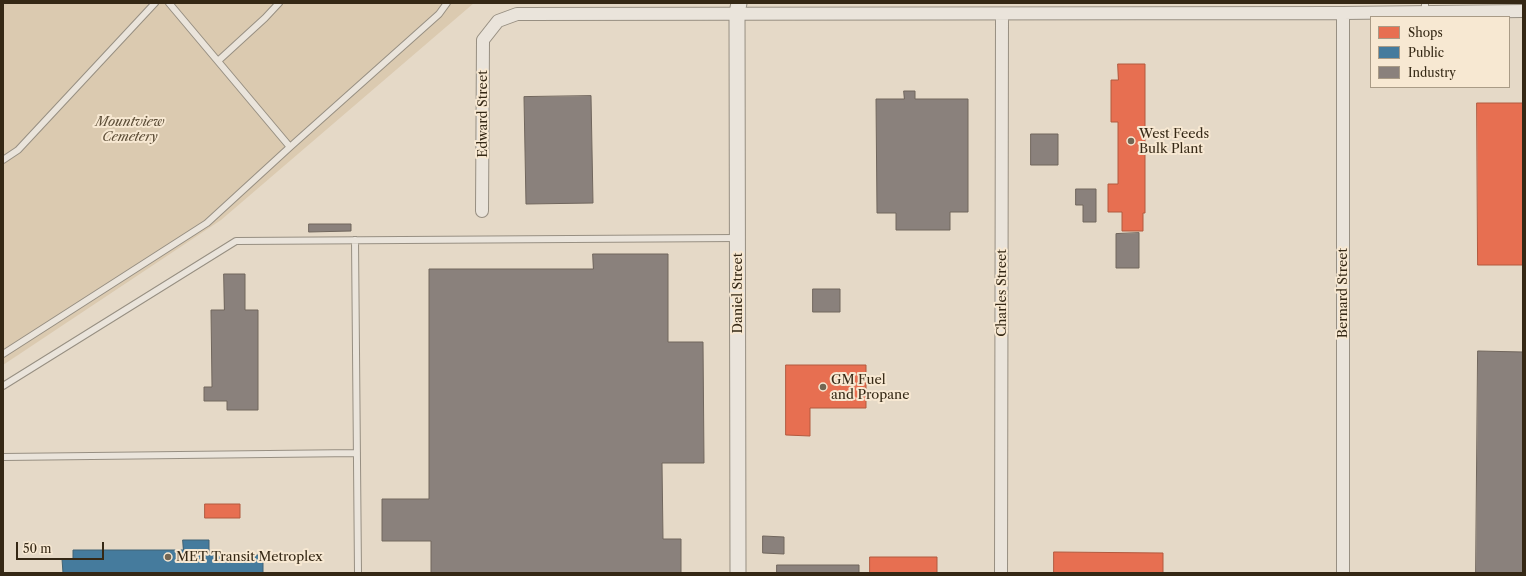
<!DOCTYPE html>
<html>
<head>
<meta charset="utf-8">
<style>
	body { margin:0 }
	#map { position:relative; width:1526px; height:576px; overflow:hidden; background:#e5d9c7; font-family:"Libre Caslon Text",serif }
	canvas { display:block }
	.frame { position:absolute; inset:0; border:4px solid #352815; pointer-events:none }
	.legend { position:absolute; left:1370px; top:16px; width:140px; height:72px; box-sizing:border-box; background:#f7e8d2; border:1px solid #a99b86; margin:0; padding:5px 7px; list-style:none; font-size:12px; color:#352815 }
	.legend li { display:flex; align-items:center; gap:8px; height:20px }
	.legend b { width:20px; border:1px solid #a99b86 }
	.scale { position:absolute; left:16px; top:542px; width:88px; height:18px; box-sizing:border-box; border:2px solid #352815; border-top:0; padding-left:5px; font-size:12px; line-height:14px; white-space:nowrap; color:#352815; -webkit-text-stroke:3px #f7e8d2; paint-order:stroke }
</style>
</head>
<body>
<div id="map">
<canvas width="1526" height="576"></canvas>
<div class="frame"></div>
<ul class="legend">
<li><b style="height:11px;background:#e76f51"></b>Shops</li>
<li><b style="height:11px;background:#457b9d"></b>Public</li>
<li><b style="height:11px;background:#8a817c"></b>Industry</li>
</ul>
<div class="scale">50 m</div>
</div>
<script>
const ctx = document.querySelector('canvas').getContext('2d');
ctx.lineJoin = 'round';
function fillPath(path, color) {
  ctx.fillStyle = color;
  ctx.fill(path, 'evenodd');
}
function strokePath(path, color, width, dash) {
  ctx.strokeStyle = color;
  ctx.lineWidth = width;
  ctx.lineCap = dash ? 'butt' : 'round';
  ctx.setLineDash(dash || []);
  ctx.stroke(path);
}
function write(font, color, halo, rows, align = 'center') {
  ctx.font = font + ' "Libre Caslon Text",serif';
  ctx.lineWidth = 4;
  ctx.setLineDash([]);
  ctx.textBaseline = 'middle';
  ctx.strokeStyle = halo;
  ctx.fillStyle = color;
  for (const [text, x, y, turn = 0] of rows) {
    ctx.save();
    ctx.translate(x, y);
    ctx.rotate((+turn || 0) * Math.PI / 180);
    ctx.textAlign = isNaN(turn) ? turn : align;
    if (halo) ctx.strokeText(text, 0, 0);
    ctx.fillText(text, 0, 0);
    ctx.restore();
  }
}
const green = new Path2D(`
	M3,3H474L221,220L3,365Z`);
const shops = new Path2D(`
	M1118,64H1145V213H1143V231H1122V212H1108V184H1118V122H1111V80H1118Z
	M1477,103H1523V265H1478Z
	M786,365H866V408H810V436L786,435Z
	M205,504H240V518H205Z
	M1054,552L1163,553V573H1054Z
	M870,557H937V573H870Z`);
const public = new Path2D(`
	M183,540H209V555H263V573H63L62,559H73V550H183Z`);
const industry = new Path2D(`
	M904,91H915V99H968V212H950V230H896V213H877L876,99H904Z
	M591,96L593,203L526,204L524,97Z
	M1031,134H1058V165H1031Z
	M1076,189H1096V222H1083V205H1076Z
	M309,224H351V231L309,232Z
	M1139,233V268H1116V234Z
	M593,254H668V342H703L704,463H662L663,539H681V573H431V541H382V499H429V269H593Z
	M224,274H245V310H258V410H227V401H204V387H212L211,310H224Z
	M813,289H840V312H813Z
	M1478,351L1523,352V573H1476Z
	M763,536L784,537V554L763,553Z
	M777,565H859V573H777Z`);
const service = new Path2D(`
	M169,3L290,147L439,14L447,3
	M1425,3V11
	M218,61L265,18L279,3
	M3,160L18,150L155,3
	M355,240L358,573
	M3,354L207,223L290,147
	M3,386L236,241L738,238
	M3,457L357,453`);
const minor = new Path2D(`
	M1343,13V573
	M482,211L483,40L498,21L517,14L1343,13L1523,11
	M1001,573L1002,14`);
const tertiary = new Path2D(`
	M738,573L737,13L739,3`);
const markers = [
	[1131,141,4,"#736653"],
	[823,387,4,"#736653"],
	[168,557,4,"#736653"]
];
const streetNames = [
	["Edward Street",483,114,-90],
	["Daniel Street",738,293,-90],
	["Charles Street",1002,293,-90],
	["Bernard Street",1343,293,-90]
];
const parkNames = [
	["Mountview",130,122],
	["Cemetery",130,137]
];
const poiNames = [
	["West Feeds",1139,134],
	["Bulk Plant",1139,149],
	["GM Fuel",831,380],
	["and Propane",831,395],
	["MET Transit Metroplex",176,557]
];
fillPath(green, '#dbcab0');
fillPath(shops, '#e76f51');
strokePath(shops, '#b25a3f', 1);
fillPath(public, '#457b9d');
strokePath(public, '#406274', 1);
fillPath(industry, '#8a817c');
strokePath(industry, '#70665d', 1);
strokePath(service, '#978f82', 8);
strokePath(minor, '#978f82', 14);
strokePath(tertiary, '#978f82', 17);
strokePath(service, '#eae4db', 6);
strokePath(minor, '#eae4db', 12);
strokePath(tertiary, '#eae4db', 15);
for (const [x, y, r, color] of markers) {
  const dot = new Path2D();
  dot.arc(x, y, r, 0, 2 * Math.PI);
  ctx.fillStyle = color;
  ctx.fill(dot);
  strokePath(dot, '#f7e8d2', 1.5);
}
write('13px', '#352815', '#f7e8d2', streetNames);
write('italic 13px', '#5c4d37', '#f7e8d2', parkNames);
write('13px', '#352815', '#f7e8d2', poiNames, 'left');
</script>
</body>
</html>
